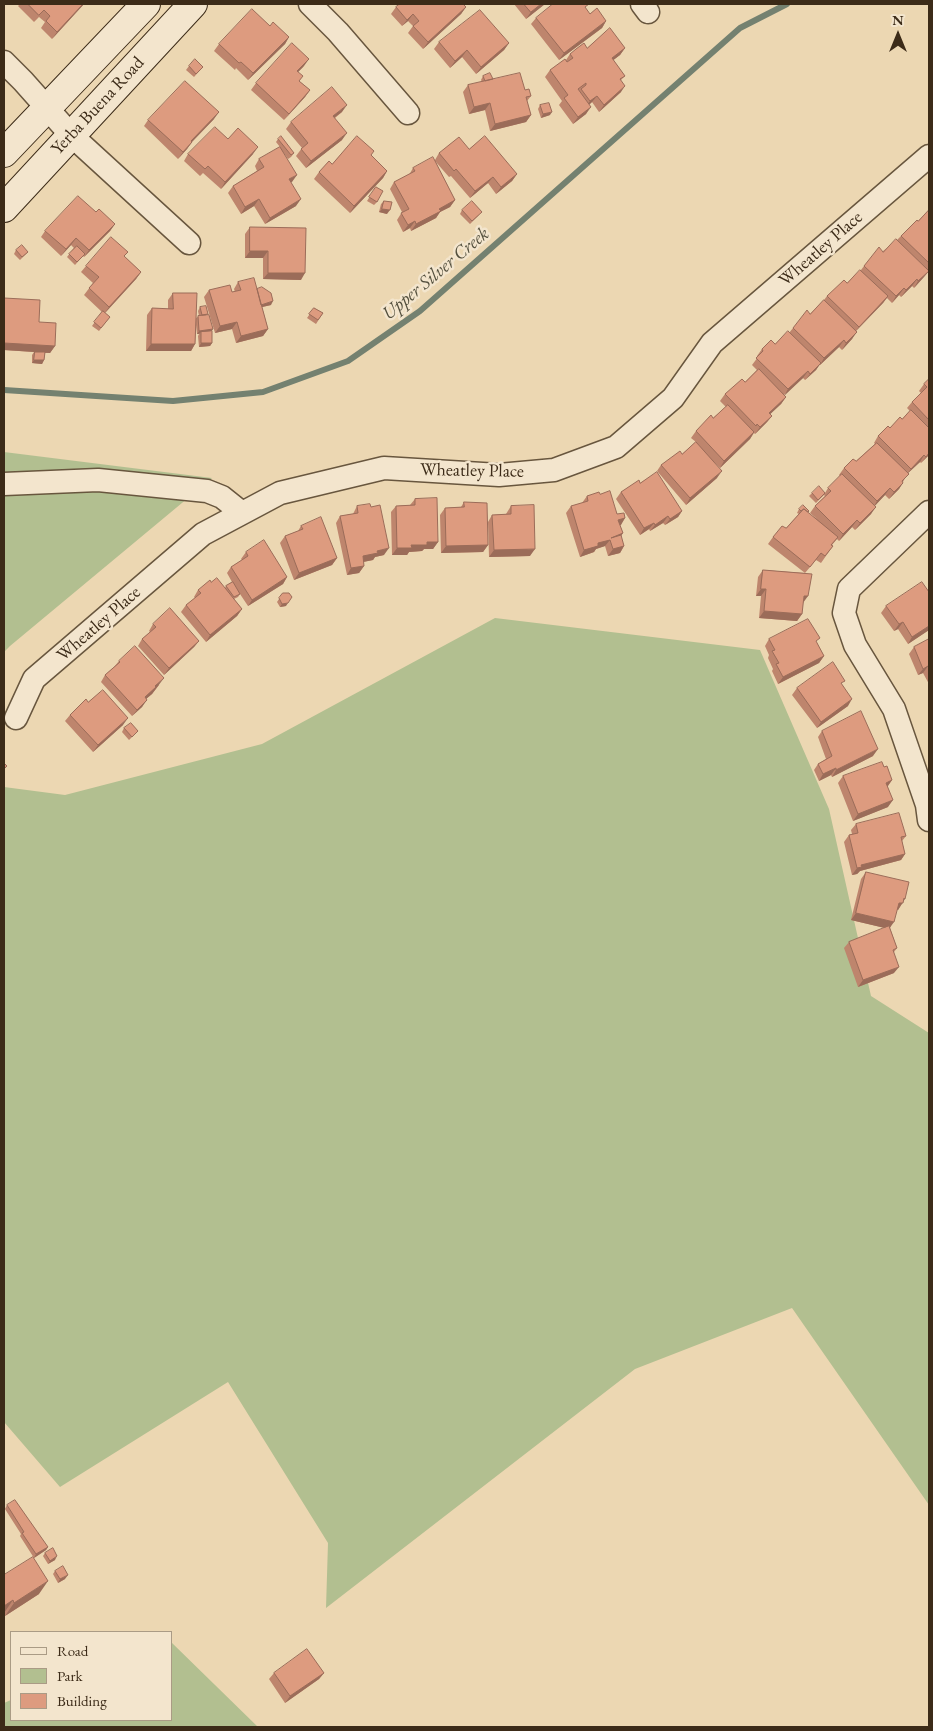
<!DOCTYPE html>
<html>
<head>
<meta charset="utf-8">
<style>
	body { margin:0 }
	#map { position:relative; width:933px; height:1731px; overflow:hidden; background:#ecd7b2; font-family:"EB Garamond",serif }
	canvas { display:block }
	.frame { position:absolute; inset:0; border:5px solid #3c2b18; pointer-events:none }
	.legend { position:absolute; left:10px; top:1631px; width:162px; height:90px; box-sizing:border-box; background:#f3e5cd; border:1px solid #aa9b85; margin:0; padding:6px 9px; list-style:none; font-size:15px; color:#3c2b18 }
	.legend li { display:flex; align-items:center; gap:10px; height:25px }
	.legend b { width:25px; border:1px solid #aa9b85 }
	.north { position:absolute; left:873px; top:10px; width:50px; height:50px; -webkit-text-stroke:4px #f3e5cd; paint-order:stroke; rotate:0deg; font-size:14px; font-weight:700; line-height:20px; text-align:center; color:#3c2b18 }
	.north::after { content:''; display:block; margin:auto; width:18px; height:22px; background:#3c2b18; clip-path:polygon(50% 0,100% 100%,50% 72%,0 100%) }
</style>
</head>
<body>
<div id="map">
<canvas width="933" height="1731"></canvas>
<div class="frame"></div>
<ul class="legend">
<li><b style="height:6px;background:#f3e5cd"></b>Road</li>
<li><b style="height:14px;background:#b2bf90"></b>Park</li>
<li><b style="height:14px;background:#dd9b7f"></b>Building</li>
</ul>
<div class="north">N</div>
</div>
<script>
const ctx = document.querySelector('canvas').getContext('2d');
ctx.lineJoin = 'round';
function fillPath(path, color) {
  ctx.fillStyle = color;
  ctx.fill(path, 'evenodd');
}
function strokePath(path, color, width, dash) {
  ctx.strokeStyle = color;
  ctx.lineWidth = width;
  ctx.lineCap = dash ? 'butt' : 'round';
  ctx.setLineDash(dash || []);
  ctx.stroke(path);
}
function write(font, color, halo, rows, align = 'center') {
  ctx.font = font + ' "EB Garamond",serif';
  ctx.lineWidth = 5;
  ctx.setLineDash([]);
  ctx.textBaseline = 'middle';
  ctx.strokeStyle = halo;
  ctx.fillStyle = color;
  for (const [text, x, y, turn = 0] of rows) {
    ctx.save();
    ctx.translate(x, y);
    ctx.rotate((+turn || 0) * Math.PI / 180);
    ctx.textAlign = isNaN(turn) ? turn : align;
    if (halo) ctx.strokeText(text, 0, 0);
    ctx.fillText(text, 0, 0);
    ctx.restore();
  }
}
const green = new Path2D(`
	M4,452L212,478L10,646L4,652Z
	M495,618L760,650L829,809L871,996L929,1033V1505L792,1308L635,1369L326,1608L328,1543L228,1382L60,1487L4,1422V787L65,795L262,744Z
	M171,1642L258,1727H4V1703L11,1700V1720H171Z`);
const stream = new Path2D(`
	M4,390L173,401L263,392L348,361L420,311L740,28L787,4`);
const street = new Path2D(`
	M310,4L338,32L408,113
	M642,4L648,12
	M4,62L23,81L71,135L189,243
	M4,484L98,480L207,491L222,497L242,513
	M929,512L849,589L844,613L855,645L894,709L927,805L929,820
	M16,718L34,679L203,534L280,493L384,468L499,475L554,470L616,447L673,398L712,343L929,156`);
const secondary = new Path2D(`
	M4,153L146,4
	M4,208L193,4`);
const wall = new Path2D(`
	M20,4H84L52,39L41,28L45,22L39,17L34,22L18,6Z
	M514,4H545L526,19Z
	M396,7H466L461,14L423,49L408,33L413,26L408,21L402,26L391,14Z
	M590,14L606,21L602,28L559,60L531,24L536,18Z
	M270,26L289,37L285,44L248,80L236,68L235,70L214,51L219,44Z
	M439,42L509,43L504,50L476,74L462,57L450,68L434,49Z
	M587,48H625L620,55L613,60L625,76L621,80V92L599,112L592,102L589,105L586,114L573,124L559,105L562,101L545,77L550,70L566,60L570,54Z
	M189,66L203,67L194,77L186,70Z
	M304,66L298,72L299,81L310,90L305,97L284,120L251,90L256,83Z
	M483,76L525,90L531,96L527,101L531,115L526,122L490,131L485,110L469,114L463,92L468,85L482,82L481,80Z
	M540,105L550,115L541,118L538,109Z
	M342,112L335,118L342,140L306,168L296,156L302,148L286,129L291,122Z
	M214,119L192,142L187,149L178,159L144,126L148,120Z
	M278,139L294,153L291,157L288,159L283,152L292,182H291L296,206L265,224L254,206L241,214L228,193L233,186L257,171L255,166L259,159L280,147L276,142Z
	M469,149L517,174L512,181L496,194L488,183L470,198L451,176L449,177L435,161L455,200L450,207L440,212L436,218L411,231L410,228L403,232L397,220L402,212L390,189L394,182L409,175L413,168L435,160L439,153Z
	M188,154H253L221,189L203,173L200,176L184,161Z
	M371,155L387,171L383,178L350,213L314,179L319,172L332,164Z
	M376,187L377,202L374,205L367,201Z
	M384,201L387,214L379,212L381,204Z
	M462,210L479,215L470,224L460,214Z
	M929,210V271L914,288L912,286L901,297L899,295L892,303L887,298L883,303L856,331L852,339L842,350L839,347L820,365H819L816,370L805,380L803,378L784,395L786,397L781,404L770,414L772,416L767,422L755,434L754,433L750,439L720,468L713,461L717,478L686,505L657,471L661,465L682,454L696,442L691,438L696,431L713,418L726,407L720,401L725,394L745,382L757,370L752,365L758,357L757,356L762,349L775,344L789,333L793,328L810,314L824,300L827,296L847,283L861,270L864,266L897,240L901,236L918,221Z
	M96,212L115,224L110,231L84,257L83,256L75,265L67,257L74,248L71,245L61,256L41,237L45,231Z
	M250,227L301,280L263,279V258H245V234Z
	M16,250L28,252L20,260L14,254Z
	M125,257L141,272L136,279L105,313L110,317L99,331L92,326L102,312L84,295L93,283L81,272L86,266Z
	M238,282L257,289L271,305L262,307L268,329L263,336L236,343L232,329L215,333L204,297L209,290L232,292H235L234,289Z
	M173,293L196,318L199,316L198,311L200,307L208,314L206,315L213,329L211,331L212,343L210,346L199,347L198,336L199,334H197L196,325L195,344L191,351H146L147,315L152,308L168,309V300Z
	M4,298L39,322L55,346L50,353H45L44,360L42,364L32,363V355L34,352L4,350Z
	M314,308L323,313L316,324L307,318Z
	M929,379V455L921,463L920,462L908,473L899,489L889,499L885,495L874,506L871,514L855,530L852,527L839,541L837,539L832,545L833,546L821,563L816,560L805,573L802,614L797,621L759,618L761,596H756L758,577L763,570L805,573L768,544L773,537L786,528L799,514L797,513L799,509L808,513L817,519L810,513L815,506L825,496L824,495L816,503L809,496L812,493H825L828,488L840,476L839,475L844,468L856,461L875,444L874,443L878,436L902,419L910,411L907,408L912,402L921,393L919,391L924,384Z
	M640,483L682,511L678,517L665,525L663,523L650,531L649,529L640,535L616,499L621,492Z
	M600,494L617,514L625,518L620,525L623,533L621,536L624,546L620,553L608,556L605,546L596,549L594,552L580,557L566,513L571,506L582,503L587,496Z
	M415,499L438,542L433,549H424L422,551L409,552L407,555H392L391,512L396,506L410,505Z
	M464,502L488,545L483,552L441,553L440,515L445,508L461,507Z
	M357,506L384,555L375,557L373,560L363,562L364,566L359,573L347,575L336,523L340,516L353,514Z
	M511,506L530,556L489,557L488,522L492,515L506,514Z
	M301,526L337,558L332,565L294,580L280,543L285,536L298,531Z
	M246,552L287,577L283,584L248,606L240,594L238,597L234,599L242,609L237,616L206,642L181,612L186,605L195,598L194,597L198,590L225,588L226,586L232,582L227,573L231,567L242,560L241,559Z
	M929,592V630L908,644L898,629L894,631L881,613L886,606Z
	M283,593L286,606L280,607L277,602Z
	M153,624L199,641L194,647L164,675L138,646L142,639L150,632L149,631Z
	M769,639L817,643L824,656L819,663L778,684L772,671L773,669L768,658L769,655L765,646Z
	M929,639V684L923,673L918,675L909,654L914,647Z
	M119,661L159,685L152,694L146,699L142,707L132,716L101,682L105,675L114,667Z
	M842,685L848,706L817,728L792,695L797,688Z
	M88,702L123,725L93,752L65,721L70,715Z
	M124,728L138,731L129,740L122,732Z
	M822,731L873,756L832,777L831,775L819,781L814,770L818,764L826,759L818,737Z
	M884,767L892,780L888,786V807L853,821L838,783L843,776Z
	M856,824L906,836L902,841L905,854L901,860L860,871L857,874L852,875L844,842L849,835L852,834L851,830Z
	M866,872L903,902L898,910H897L890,928L897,948L894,952V973L858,987L844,948L849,942L885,928L851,920L861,879Z
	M7,1505L48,1547L46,1550L34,1558L20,1536L21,1534L5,1509Z
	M45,1553L55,1560L48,1564L43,1556Z
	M55,1571L65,1579L58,1583L53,1574Z
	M4,1575L39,1594L5,1616L4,1614Z
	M274,1673H324L319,1679L285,1703L269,1679Z`);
const shadedWall = new Path2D(`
	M83,4H84L52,39L57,32Z
	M541,4H545L526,19L531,12Z
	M466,7L461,14L423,49L428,42Z
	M413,14L408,21L402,26L407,20Z
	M606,21L602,28L559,60L564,53Z
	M289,37L285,44L248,80L253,73Z
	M509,43L504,50L476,74L481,67Z
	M625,48L620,55L607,65L612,58Z
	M467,50L462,57L450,68L455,61Z
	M309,59L304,66L292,78L297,71Z
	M625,86L621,92L599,112L604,105Z
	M310,90L305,97L284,120L289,114Z
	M597,96L592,102L585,108L590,101Z
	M490,103L485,110L469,114L474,107Z
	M347,105L342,112L328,122L333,116Z
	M591,107L586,114L573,124L578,117Z
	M219,112L214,119L186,148L191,141Z
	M552,112L550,115L541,118L543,114Z
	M531,115L526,122L490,131L495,124Z
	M347,133L342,140L306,168L311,161Z
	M192,142L187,149L178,159L183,152Z
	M258,147L253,154L221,189L225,182Z
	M387,171L383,178L350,213L354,206Z
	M517,174L512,181L496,194L501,187Z
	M297,175L292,182L285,186L289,179Z
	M493,177L488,183L470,198L475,191Z
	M259,199L254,206L241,214L245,207Z
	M301,199L296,206L265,224L270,218Z
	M455,200L450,207L440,212L436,218L411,231L416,224L439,209Z
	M382,209L390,210L387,214L379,212Z
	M415,221L410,228L403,232L408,225Z
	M115,224L110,231L84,257L89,250Z
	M76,238L71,245L61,256L66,249Z
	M250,251H268L263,258H245Z
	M929,271L924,277L914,288L918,281Z
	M141,272L136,279L104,314L109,307Z
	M268,273H305L301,280L263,279Z
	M917,279L912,286L901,297L906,290Z
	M904,288L899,295L892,303L896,296Z
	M888,296L883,303L854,333L859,327Z
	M273,301L271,305L258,308L261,305Z
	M237,322L232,329L215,333L220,326Z
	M213,329L210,333L201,332L199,334H197L199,331Z
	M268,329L263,336L236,343L241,336Z
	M857,332L852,339L842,350L846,343Z
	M844,340L839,347L820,365L824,358Z
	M4,343L55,346L50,353L4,350Z
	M201,343H212L210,346L199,347Z
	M151,344H195L191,351H146Z
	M34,360H44L42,364L32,363Z
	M821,363L816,370L805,380L810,374Z
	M808,371L803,378L784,396L788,389Z
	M786,397L781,404L764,420L769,413Z
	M772,416L767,422L755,434L760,427Z
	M754,432L750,439L720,468L724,461Z
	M929,453V455L921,463L926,457Z
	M924,455L920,462L906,475L911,469Z
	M722,471L717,478L686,505L690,498Z
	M903,483L899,489L889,499L894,492Z
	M890,488L885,495L873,508L877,501Z
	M876,507L871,514L855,530L860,523Z
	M682,511L678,517L665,525L670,519Z
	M668,516L663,523L650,531L655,525Z
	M625,518L621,525L614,527L618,520Z
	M857,520L852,527L839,541L843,534Z
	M654,523L649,529L640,535L644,528Z
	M623,533L618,540H610L605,546L596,549L594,552L580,557L584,550L598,543Z
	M427,542H438L433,549H424L422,551L409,552L407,555H392L397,548Z
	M488,545L483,552L441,553L446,546Z
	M624,546L620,553L608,556L613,549Z
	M389,548L384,555L375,557L373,560L358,563L363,556L377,551Z
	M535,549L530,556L489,557L494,550Z
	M337,558L332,565L294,580L299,573Z
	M364,566L359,573L347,575L351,568Z
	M287,577L283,584L248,606L252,600Z
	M761,589H766L761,596H756Z
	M804,596H808L803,603Z
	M288,603L286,606L280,607L282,604Z
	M242,609L237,616L206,642L210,635Z
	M764,611L802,614L797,621L759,618Z
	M903,622L898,629L894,631L899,624Z
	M929,626V630L908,644L912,637Z
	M199,641L194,647L164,675L169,668Z
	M824,656L819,663L778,684L783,677Z
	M928,666L923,673L918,675L923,669Z
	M164,678L152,694L140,704L145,697L155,686Z
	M852,699L848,706L817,728L821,722Z
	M147,700L142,707L132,716L137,710Z
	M128,718L123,725L93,752L98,745Z
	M878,749L873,756L832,777L836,770Z
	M836,768L831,775L819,781L823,774Z
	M892,780L887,787L886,783Z
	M893,800L888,807L853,821L858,814Z
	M905,854L901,860L860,871L857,874L852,875L857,868L861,865Z
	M904,898L905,899L898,910H894L899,903Z
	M856,913L894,922L889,929L851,920Z
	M899,967L894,973L858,987L863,980Z
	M48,1547L46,1550L34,1558L36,1554Z
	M57,1556L55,1560L48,1564L50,1561Z
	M68,1575L65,1579L58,1583L60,1579Z
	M48,1581L39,1594L5,1616L14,1603Z
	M13,1600L4,1613V1606Z
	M324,1673L319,1679L285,1703L290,1696Z`);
const building = new Path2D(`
	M28,4H83L57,32L46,21L50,16L44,10L39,15Z
	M400,4H463L466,7L428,42L413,26L419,21L413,14L407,20L396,7Z
	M524,4H541L531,12Z
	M553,4H589L585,7L590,14L597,8L606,21L564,53L536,18Z
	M252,9L270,26L273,22L289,37L253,73L241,62L239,63L219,44Z
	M480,10L509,43L481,67L467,50L455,61L439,42Z
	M610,28L625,48L612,58L625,76L620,79L625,86L604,105L597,96L590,101L581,89L586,85V83L578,89L591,107L578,117L564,98L568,95L550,70L565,59L567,62L573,58L570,54L576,49L584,43L587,48Z
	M292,43L309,59L297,71L303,76L299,81L310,90L289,114L256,83Z
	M195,59L203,67L196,74L189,66Z
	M490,73L493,79L485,81L483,76Z
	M520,73L525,90L529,89L531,96L526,97L531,115L495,124L490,103L474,107L468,85Z
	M185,81L219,112L191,141L192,142L183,152L148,120Z
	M332,87L347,105L333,116L347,133L311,161L301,149L308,143L291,122Z
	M549,103L552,112L543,114L540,105Z
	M215,127L228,139L238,128L258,147L225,182L208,166L205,169L188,154Z
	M281,136L294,153L291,155L278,139Z
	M357,136L374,151L371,155L387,171L354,206L319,172L329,161L332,164Z
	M485,136L517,174L501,187L493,177L475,191L456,169L454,171L439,153L459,137L469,149Z
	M280,147L297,175L289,179L301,199L270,218L259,199L245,207L233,186L264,167L259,159Z
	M433,157L455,200L439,209L441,211L416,224L415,221L408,225L401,213L409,209L394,182L415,171L413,168Z
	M376,187L383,191L377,202L369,197Z
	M78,196L96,212L99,209L115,224L89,250L76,238L66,249L45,231Z
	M384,201L392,202L390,210L382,209Z
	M472,201L482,212L472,221L462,210Z
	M929,210V263L901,236L917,220L918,221Z
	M250,227L306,228L305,273H268V251H250Z
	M111,237L128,252L124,256L141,272L109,307L89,288L99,277L86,266Z
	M896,239L929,271L918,281L917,279L906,290L904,288L896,296L864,266L879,247L883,252Z
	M22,245L28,252L22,257L16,250Z
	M77,246L85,254L77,262L69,254Z
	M860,270L888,296L859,327L827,296L844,280L847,283Z
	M254,278L268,329L241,336L237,322L220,326L209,290L230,285L232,292L241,290L238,282Z
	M262,287L271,293L273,301L261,305L257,289Z
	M173,293H197L195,344H151L152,308L173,309Z
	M4,298L40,300L39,322L56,323L55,346L4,343Z
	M824,300L857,332L846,343L844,340L824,358L793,328L807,310L810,314Z
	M206,306L208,314L202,315L200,307Z
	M314,308L323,313L318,320L309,314Z
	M103,311L110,317L101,328L94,322Z
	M209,315L213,329L199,331L198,316Z
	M212,331V343H201V332Z
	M788,331L821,363L810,374L808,371L788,389L756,358L763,351L762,349L771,340L775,344Z
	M35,352H45L44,360H34Z
	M759,369L786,397L769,413L772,416L760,427L757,424L756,426L725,394L742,379L745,382Z
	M929,379V420L912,402L927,387L924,384Z
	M728,405L754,432L724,461L696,431L711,415L713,418Z
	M911,410L929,428V453L926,457L924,455L911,469L878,436L888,426L890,428L900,417L902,419Z
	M696,442L722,471L690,498L661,465L680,451L682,454Z
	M877,443L909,474L902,481L903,483L894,492L890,488L877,501L844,468L853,459L856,461Z
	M657,472L682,511L670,519L668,516L655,525L654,523L644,528L621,492L639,480L640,483Z
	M842,474L876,507L860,523L857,520L843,534L815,506L831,491L828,488Z
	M819,486L825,493L818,500L812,493Z
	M610,491L617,514L624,513L625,518L618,520L623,533L611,538L621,535L624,546L613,549L610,540L598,543V546L584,550L571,506L588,501L587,496L599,492L600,494Z
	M437,498L438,542H427V545H411L412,548H397L396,506L415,505V499Z
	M464,502L487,503L488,545L446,546L445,508L464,507Z
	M370,504L371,507L380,505L389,548L377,551L378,553L363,556L364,566L351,568L340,516L358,513L357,506Z
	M534,505L535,549L494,550L492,515L511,514V506Z
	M803,505L809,511L808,512L804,509L801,511L799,509Z
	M804,509L838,537L831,545L833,546L825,556L821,553L810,567L773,537L782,526L786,528Z
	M321,517L337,558L299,573L285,536L303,529L301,526Z
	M264,540L287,577L252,600L231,567L248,556L246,552Z
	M763,570L812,574L808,596H804L802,614L764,611L766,589H761Z
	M217,578L242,609L210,635L186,605L201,593L198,590L210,580L211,582Z
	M233,582L240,594L234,597L226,586Z
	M922,582L929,592V626L912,637L903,622L899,624L886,606Z
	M283,593H289L292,597L288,603L282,604L279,598Z
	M170,608L199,641L169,668L142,639L156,627L153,624Z
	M808,619L820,638L816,641L824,656L783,677L776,664L779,663L772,651L775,650L769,639Z
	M929,639V668L928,666L923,669L914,647Z
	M135,646L164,678L155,686L156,687L145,697L147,700L137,710L105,675L120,662L119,661Z
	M833,662L845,681L841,683L852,699L821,722L797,688Z
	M103,690L128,718L98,745L70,715L86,699L88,702Z
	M861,711L878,749L836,770V768L823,774L818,764L832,756L822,731Z
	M131,723L138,731L132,737L124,728Z
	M882,762L884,767L887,766L892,780L886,783L893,800L858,814L843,776Z
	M4,763L7,766L4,769Z
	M899,813L906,836L901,837L905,854L861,865L862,867L857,868L849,835L858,833L856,824Z
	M866,872L909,882L905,899L904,898L903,903H899L894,922L856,913Z
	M889,926L897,948L893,950L899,967L863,980L849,942Z
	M15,1500L48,1547L36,1554L22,1533L24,1532L7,1505Z
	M53,1548L57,1556L50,1561L45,1553Z
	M33,1557L48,1581L14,1603L13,1600L4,1606V1575Z
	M63,1566L68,1575L60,1579L55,1571Z
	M307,1649L324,1673L290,1696L274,1673Z`);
const streetNames = [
	["Yerba Buena Road",98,106,-47],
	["Wheatley Place",821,249,-41],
	["Wheatley Place",472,471,1],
	["Wheatley Place",99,624,-41]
];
const waterNames = [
	["Upper Silver Creek",436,274,-40]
];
fillPath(green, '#b2bf90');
strokePath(stream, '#748170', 6);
strokePath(street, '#68563e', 25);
strokePath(secondary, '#3c2b18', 30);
strokePath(street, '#f3e5cd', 22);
strokePath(secondary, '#f3e5cd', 28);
fillPath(wall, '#be856d');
fillPath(shadedWall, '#9b6c59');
fillPath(building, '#dd9b7f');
strokePath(building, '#9b6c59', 1);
write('18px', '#3c2b18', '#f3e5cd', streetNames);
write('italic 19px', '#534f3d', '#f3e5cd', waterNames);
</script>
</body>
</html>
